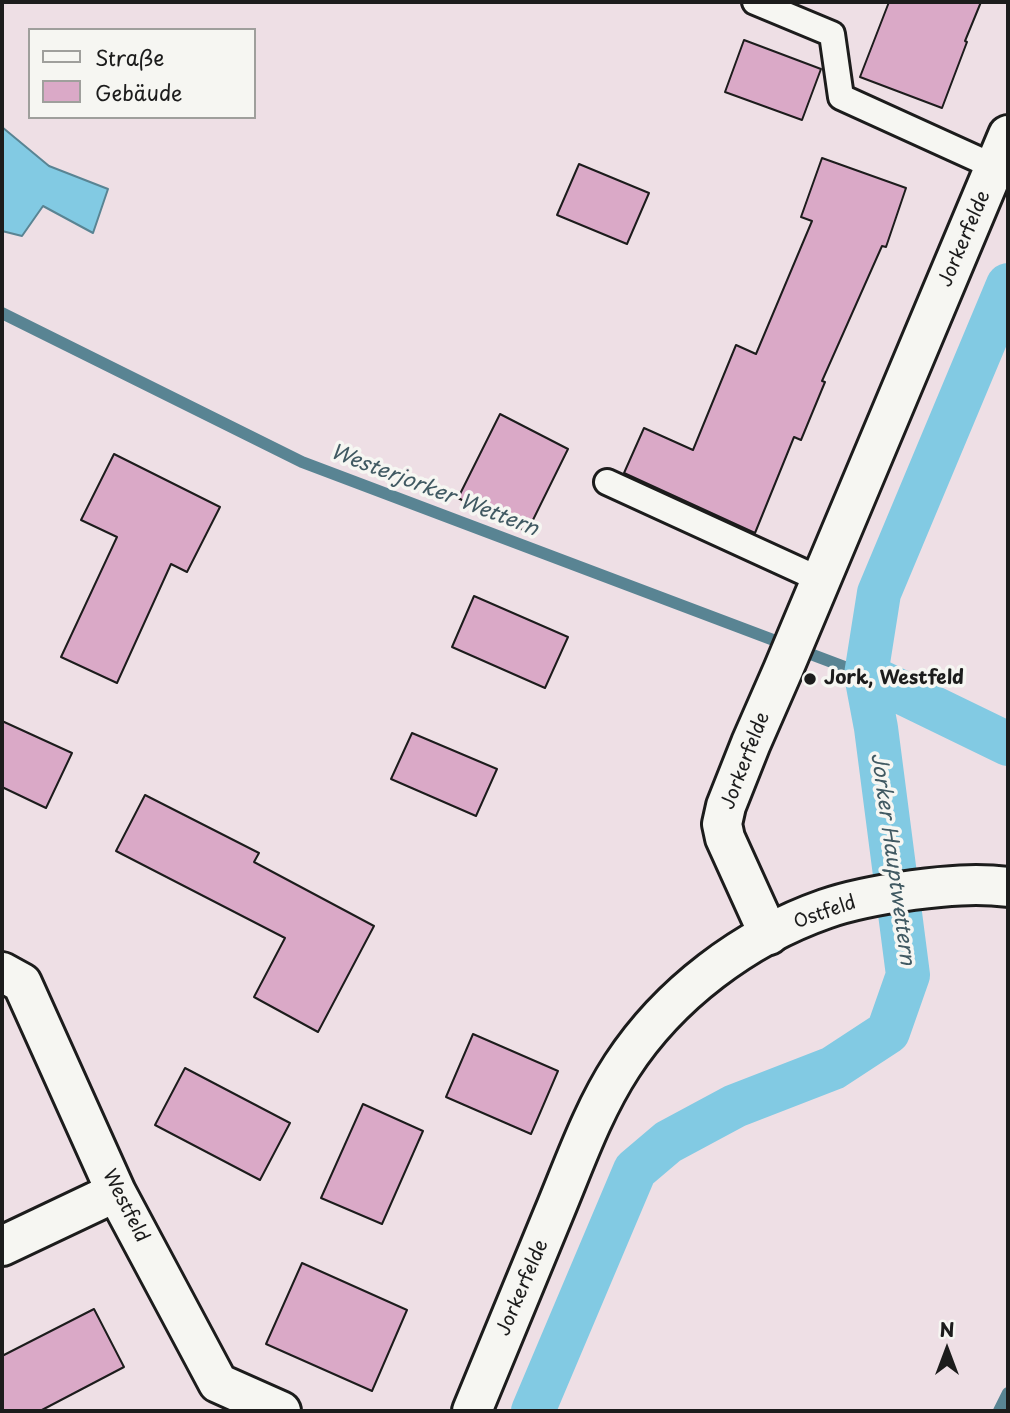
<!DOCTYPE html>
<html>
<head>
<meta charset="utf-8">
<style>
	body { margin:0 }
	#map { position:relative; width:1010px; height:1413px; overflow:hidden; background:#eedfe5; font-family:"Playpen Sans",sans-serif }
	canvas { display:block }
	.frame { position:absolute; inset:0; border:4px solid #1c1c1c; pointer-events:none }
	.legend { position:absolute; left:28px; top:28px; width:228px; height:91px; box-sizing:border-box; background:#f6f6f2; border:2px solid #9f9f9c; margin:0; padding:9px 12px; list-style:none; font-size:21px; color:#1c1c1c }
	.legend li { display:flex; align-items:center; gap:14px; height:35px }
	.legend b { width:35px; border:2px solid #9f9f9c }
	.north { position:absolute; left:912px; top:1315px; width:70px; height:70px; -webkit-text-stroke:5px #f6f6f2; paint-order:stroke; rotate:0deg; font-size:19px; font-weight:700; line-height:28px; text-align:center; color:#1c1c1c }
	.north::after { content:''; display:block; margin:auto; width:24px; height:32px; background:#1c1c1c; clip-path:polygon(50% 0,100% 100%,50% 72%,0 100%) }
</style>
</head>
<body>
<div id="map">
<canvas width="1010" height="1413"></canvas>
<div class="frame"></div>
<ul class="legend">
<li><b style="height:9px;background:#f6f6f2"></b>Straße</li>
<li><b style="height:19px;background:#daa9c7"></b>Gebäude</li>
</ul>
<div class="north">N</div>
</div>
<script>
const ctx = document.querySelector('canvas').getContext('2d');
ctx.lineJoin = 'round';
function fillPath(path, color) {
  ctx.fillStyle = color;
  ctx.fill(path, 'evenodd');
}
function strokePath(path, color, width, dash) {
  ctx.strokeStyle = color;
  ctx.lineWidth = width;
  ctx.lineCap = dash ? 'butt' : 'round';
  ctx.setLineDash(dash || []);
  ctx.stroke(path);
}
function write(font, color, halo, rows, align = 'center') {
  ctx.font = font + ' "Playpen Sans",sans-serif';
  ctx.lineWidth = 7;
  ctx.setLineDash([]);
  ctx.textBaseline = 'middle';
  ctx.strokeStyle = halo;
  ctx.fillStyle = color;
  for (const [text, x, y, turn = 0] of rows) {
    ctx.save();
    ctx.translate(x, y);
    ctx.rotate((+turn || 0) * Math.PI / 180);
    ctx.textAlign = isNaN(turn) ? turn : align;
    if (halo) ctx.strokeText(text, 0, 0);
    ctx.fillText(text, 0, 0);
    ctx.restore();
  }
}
const water = new Path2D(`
	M2,127L49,166L108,189L93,233L43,206L22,236L2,231Z`);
const stream = new Path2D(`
	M2,313L302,462L866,675
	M999,1411L1008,1393`);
const canal = new Path2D(`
	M866,675L1008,744
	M533,1411L635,1170L668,1142L735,1106L833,1068L888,1032L908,975L876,728L866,675L879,593L1008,285`);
const building = new Path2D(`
	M889,2H981L965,41L967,42L942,108L860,77Z
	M744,40L821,69L802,120L725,92Z
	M822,158L906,188L886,247L882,246L822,381L825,382L801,440L794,437L755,533L624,473L644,428L693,450L736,345L756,354L812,221L801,217Z
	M579,164L649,193L627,244L557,215Z
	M500,414L568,449L527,532L458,498Z
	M114,454L220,507L187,572L171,564L117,683L61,657L117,537L81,520Z
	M474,596L568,637L545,688L452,647Z
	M2,721L72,753L46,808L2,787Z
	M412,733L497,769L476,816L391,779Z
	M145,795L259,853L254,862L374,926L318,1032L254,997L285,938L116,851Z
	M473,1034L558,1071L531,1134L446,1097Z
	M185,1068L290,1123L260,1180L155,1125Z
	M363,1104L423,1131L382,1224L321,1198Z
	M302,1263L407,1310L372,1391L266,1344Z
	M94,1309L124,1367L40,1411H2V1356Z`);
const service = new Path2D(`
	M755,2L832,34L841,97L995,167
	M607,482L821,580`);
const minor = new Path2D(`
	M769,935L725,838L722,824L726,806L751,743L783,670L1008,135
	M2,972L22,983L116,1192L218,1383L281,1411
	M2,1246L116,1192`);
const tertiary = new Path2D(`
	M472,1411C499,1346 526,1281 553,1215C574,1165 592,1112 622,1066C669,994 745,937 825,909C853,899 884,894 913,890C945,886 976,883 1008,887`);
const markers = [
	[810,679,7,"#1c1c1c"]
];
const streetNames = [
	["Jorkerfelde",965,239,-67],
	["Jorkerfelde",746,761,-69],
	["Ostfeld",825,913,-19],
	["Westfeld",125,1206,63],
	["Jorkerfelde",523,1288,-67]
];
const poiNames = [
	["Jork, Westfeld",824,679]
];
const waterNames = [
	["Westerjorker Wettern",434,491,21],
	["Jorker Hauptwettern",892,859,82]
];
fillPath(water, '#82cae3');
strokePath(water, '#598493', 2);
strokePath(stream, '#598493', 12);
strokePath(canal, '#82cae3', 44);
fillPath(building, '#daa9c7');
strokePath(building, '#1c1c1c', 2);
strokePath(service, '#1c1c1c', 30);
strokePath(minor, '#1c1c1c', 44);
strokePath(tertiary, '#1c1c1c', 44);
strokePath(service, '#f6f6f2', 24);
strokePath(minor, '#f6f6f2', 38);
strokePath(tertiary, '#f6f6f2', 38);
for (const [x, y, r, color] of markers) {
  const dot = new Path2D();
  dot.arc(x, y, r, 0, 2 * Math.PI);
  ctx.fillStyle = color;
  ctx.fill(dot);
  strokePath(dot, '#f6f6f2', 2.5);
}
write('19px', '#1c1c1c', '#f6f6f2', streetNames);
write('bold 19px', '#1c1c1c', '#f6f6f2', poiNames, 'left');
write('italic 21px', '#405962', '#f6f6f2', waterNames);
</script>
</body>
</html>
